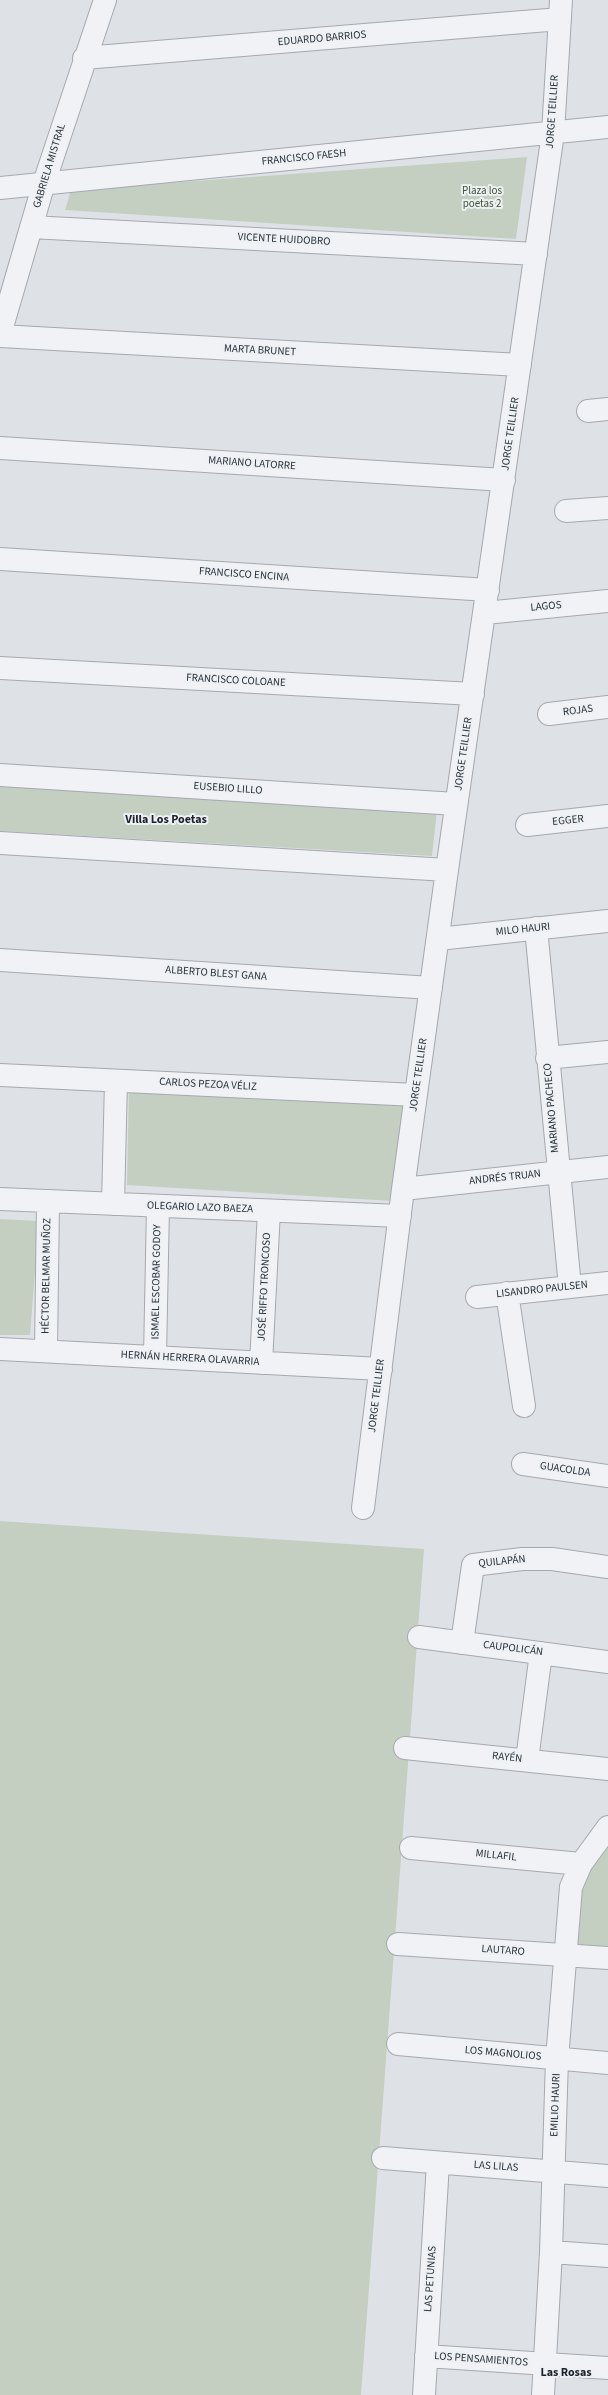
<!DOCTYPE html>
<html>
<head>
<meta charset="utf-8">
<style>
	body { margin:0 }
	canvas { display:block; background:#dee2e6 }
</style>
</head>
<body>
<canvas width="608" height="2395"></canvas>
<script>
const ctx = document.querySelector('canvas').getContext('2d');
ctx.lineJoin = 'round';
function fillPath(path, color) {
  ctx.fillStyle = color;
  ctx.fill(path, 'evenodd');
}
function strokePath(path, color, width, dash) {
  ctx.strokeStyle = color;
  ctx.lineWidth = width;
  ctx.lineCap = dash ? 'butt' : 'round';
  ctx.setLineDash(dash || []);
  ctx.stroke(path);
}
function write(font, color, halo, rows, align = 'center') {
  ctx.font = font + ' "Source Sans 3",sans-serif';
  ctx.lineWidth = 4;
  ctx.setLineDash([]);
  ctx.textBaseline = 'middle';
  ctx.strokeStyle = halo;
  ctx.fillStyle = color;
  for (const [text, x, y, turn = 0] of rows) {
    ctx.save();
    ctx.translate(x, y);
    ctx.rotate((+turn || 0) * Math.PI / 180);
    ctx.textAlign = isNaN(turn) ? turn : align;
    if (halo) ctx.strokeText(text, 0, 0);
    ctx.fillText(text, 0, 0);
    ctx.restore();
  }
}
const green = new Path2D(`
	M527,157L516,239L65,210L71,190Z
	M0,785L437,811L432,856L0,831Z
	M129,1081L407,1102L392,1201L127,1185Z
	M0,1219L39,1221L30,1335H0Z
	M0,1521L424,1549L361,2395H0Z
	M608,1832V1955L569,1952L573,1889Z`);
const minor = new Path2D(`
	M84,58L560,19
	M0,188L608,127
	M31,227L536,254
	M0,334L44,183L105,0
	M0,336L520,365
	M588,411L608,409
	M0,448L504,480
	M566,511L608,508
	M0,559L488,590
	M485,613L608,601
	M0,668L473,694
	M549,714L608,707
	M0,775L456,804
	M527,825L608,816
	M0,843L447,870
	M536,928L570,1287
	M438,939L608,921
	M0,960L431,988
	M547,1058L608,1052
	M0,1075L416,1095
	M403,1189L608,1167
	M0,1199L400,1216
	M113,1204L116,1081
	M507,1293L524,1406
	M477,1297L608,1283
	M0,1349L381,1369
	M46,1351L48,1201
	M155,1357L158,1206
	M261,1363L269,1211
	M523,1464L608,1476
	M363,1508L403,1189L447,870L553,133L561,0
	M419,1637L608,1662
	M462,1643L473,1565L522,1559H552L608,1567
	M405,1748L608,1769
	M527,1760L541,1653
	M411,1848L581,1864
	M398,1944L608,1958
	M398,2044L608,2063
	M383,2158L608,2176
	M551,2252L608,2256
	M426,2356L608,2368
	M424,2395L438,2163
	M543,2395L551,2252L557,2059L571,1887L581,1864L608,1827`);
const streetNames = [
	["EDUARDO BARRIOS",322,39,-5],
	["JORGE TEILLIER",553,112,-86],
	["FRANCISCO FAESH",304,158,-6],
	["GABRIELA MISTRAL",50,166,-73],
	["VICENTE HUIDOBRO",284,240,3],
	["MARTA BRUNET",260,351,3],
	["JORGE TEILLIER",511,434,-82],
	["MARIANO LATORRE",252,464,4],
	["FRANCISCO ENCINA",244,575,4],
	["LAGOS",546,607,-5],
	["FRANCISCO COLOANE",236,681,3],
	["ROJAS",578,711,-7],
	["JORGE TEILLIER",464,754,-82],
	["EUSEBIO LILLO",228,789,4],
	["EGGER",568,821,-6],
	["MILO HAURI",523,930,-6],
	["ALBERTO BLEST GANA",216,974,4],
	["JORGE TEILLIER",419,1075,-82],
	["CARLOS PEZOA VÉLIZ",208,1085,3],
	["MARIANO PACHECO",552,1108,-95],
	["ANDRÉS TRUAN",505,1178,-6],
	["OLEGARIO LAZO BAEZA",200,1208,2],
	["HÉCTOR BELMAR MUÑOZ",47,1276,-89],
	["ISMAEL ESCOBAR GODOY",157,1282,-89],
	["JOSÉ RIFFO TRONCOSO",265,1287,-87],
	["LISANDRO PAULSEN",542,1290,-6],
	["HERNÁN HERRERA OLAVARRIA",190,1359,3],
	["JORGE TEILLIER",377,1396,-83],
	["GUACOLDA",565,1470,8],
	["QUILAPÁN",502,1562,-6],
	["CAUPOLICÁN",513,1649,7],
	["RAYÉN",507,1758,6],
	["MILLAFIL",496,1856,6],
	["LAUTARO",503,1951,4],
	["LOS MAGNOLIOS",503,2054,5],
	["EMILIO HAURI",556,2105,-88],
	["LAS LILAS",496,2167,4],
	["LAS PETUNIAS",431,2279,-86],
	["LOS PENSAMIENTOS",481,2360,4]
];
const parkNames = [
	["Plaza los",482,192],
	["poetas 2",482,205]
];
const neighbourhoodNames = [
	["Villa Los Poetas",166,820],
	["Las Rosas",566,2373]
];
fillPath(green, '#c5cfc1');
strokePath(minor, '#a4a9af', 24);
strokePath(minor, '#f1f2f5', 22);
write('11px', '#29313b', '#eef1f4', streetNames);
write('11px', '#405538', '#eef1f4', parkNames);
write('bold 12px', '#1c222c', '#eef1f4', neighbourhoodNames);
</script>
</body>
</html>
